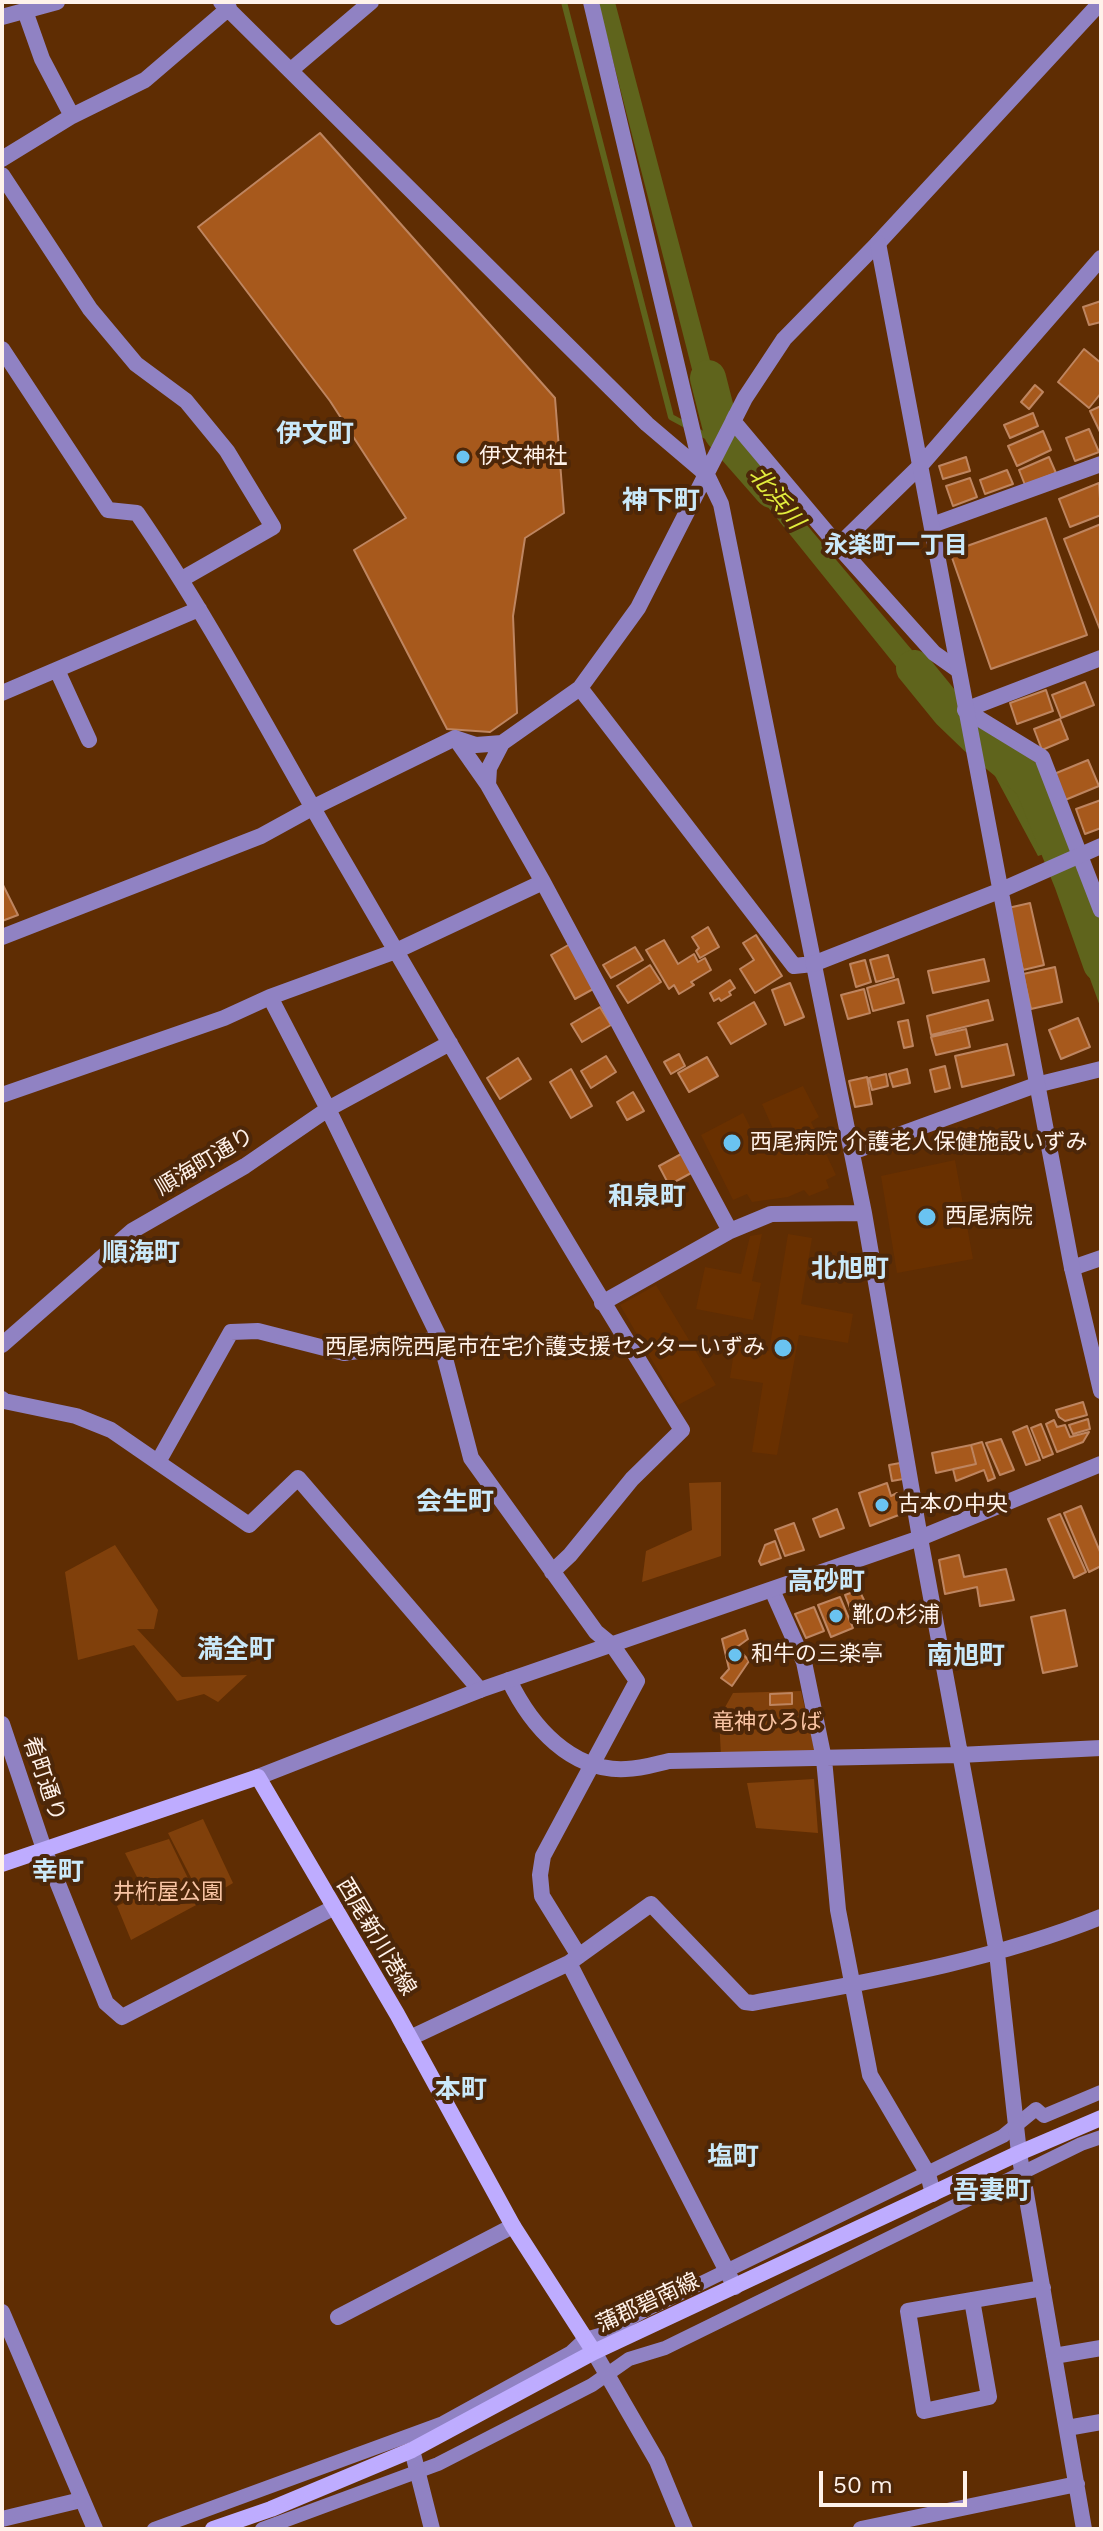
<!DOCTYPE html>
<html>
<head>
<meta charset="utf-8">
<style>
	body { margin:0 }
	#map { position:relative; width:1103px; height:2531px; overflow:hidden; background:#5f2d03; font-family:"Work Sans",sans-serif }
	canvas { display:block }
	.frame { position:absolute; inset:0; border:4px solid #fff2ea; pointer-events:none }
	.scale { position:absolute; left:819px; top:2471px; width:148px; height:36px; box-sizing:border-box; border:4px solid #fff2ea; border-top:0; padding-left:10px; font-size:24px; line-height:28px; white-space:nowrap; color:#fff2ea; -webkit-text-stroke:6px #4d2709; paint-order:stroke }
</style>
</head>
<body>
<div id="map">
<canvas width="1103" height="2531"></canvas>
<div class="frame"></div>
<div class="scale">50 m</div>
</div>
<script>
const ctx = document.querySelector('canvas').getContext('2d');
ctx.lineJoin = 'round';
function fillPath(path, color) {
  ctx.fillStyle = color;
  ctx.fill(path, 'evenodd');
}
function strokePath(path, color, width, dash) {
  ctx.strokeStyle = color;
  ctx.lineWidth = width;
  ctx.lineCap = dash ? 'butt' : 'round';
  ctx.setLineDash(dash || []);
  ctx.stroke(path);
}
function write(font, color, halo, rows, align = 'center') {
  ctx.font = font + ' "Work Sans","Noto Sans JP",sans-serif';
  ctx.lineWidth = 8;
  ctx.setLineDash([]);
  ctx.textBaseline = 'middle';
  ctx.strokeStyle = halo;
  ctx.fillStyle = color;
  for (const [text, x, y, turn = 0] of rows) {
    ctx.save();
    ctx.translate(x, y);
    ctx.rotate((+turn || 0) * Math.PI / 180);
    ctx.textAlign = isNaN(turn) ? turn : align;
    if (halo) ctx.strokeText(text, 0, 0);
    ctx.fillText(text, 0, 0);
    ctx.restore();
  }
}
const built = new Path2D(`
	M803,1086L819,1117L811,1122L836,1175L826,1180L829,1188L809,1196L804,1190L788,1197L752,1202L747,1194L733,1200L701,1135L743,1113L760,1147L778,1140L762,1104Z
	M955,1160L973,1259L897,1273L881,1176Z
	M762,1234L752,1281L761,1283L753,1320L696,1309L705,1267L741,1274L750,1236Z
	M788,1234L812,1238L801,1304L853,1314L848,1343L799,1335L777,1455L752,1452L763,1383L730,1378L735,1344L769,1351Z
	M656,1285L716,1385L678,1405L620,1305Z`);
const green = new Path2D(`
	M721,1482V1556L642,1582L646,1551L692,1530L689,1483Z
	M115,1545L158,1610L154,1629H137L182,1677L247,1675L218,1702L204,1694L177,1701L134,1645L78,1660L65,1572Z
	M801,1691L815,1752L721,1756L719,1718L733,1693Z
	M814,1779L818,1833L756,1828L747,1783Z
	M203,1819L233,1883L203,1901L168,1833Z
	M169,1839L200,1903L131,1940L117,1906L145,1893L125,1853Z`);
const water = new Path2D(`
	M598,2H615L726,421L708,432Z
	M743,449L943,687L945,727L734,465Z
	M986,728L1035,771L1066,847L1038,856L987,761Z
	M1077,875L1101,940V1009L1056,885Z`);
const stream = new Path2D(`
	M564,2L671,417L745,457`);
const river = new Path2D(`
	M708,378L722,433L772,490
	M914,668L949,711L976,737L1032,783L1072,882L1101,964`);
const building = new Path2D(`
	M320,133L555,398L564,513L525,538L513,616L517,713L490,732L447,729L354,550L406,518L330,401L198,227Z
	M1101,301V322L1089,325L1083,307Z
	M1084,349L1101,363V393L1089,408L1058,382Z
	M1035,385L1043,392L1029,409L1021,402Z
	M1101,406V434L1090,411Z
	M1033,413L1038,426L1010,438L1004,425Z
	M1089,429L1099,452L1075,461L1066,438Z
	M1043,431L1051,450L1017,466L1008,446Z
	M966,457L970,471L943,479L939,466Z
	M1049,457L1056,473L1025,485L1019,470Z
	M1007,470L1013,484L985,494L980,480Z
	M970,478L977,497L953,506L946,486Z
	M1099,483L1101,515L1070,527L1059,499Z
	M1046,518L1087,635L991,669L950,552Z
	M1101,524V632L1064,539Z
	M1085,682L1094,705L1061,718L1052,695Z
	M1046,690L1053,711L1017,724L1010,703Z
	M1060,719L1068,739L1042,750L1034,729Z
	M1088,760L1099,786L1065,800L1054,774Z
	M1101,800V828L1085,834L1076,809Z
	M2,883L18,915L2,921Z
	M1030,903L1044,965L1023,970L1008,908Z
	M708,927L719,947L700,958L696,951L699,948L692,937Z
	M756,935L782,976L755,993L740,969L754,960L743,943Z
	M664,940L678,964L694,954L698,962L705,958L711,970L691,982L694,985L679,994L674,985L669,989L646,950Z
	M570,944L595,988L575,999L551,955Z
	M635,947L643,960L611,978L603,965Z
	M888,955L894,977L876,982L870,960Z
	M984,959L989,981L933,993L928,971Z
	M865,960L871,982L856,987L850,964Z
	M650,965L661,982L628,1003L617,986Z
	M1055,967L1062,1002L1031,1009L1023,974Z
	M898,979L904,1003L873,1011L867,988Z
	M730,980L735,988L729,992L731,995L721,1001L719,998L714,1001L710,993Z
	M790,983L804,1017L785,1025L772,990Z
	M864,989L870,1013L848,1019L841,995Z
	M988,1000L993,1020L931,1035L927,1016Z
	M754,1002L766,1024L731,1044L718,1023Z
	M600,1007L611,1025L582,1042L571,1024Z
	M1078,1018L1090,1047L1061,1059L1049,1030Z
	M908,1020L913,1046L904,1048L898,1022Z
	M966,1029L970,1047L936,1055L931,1037Z
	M1007,1044L1014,1075L962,1087L955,1056Z
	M679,1054L685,1066L671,1074L664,1062Z
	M606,1056L616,1072L591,1088L581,1071Z
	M707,1057L718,1076L689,1092L678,1073Z
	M518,1058L531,1079L500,1099L487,1078Z
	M945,1066L950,1088L935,1092L930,1070Z
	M571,1069L592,1106L571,1118L550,1082Z
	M907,1069L910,1083L893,1087L889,1074Z
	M886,1074L888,1086L872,1090L869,1078Z
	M867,1077L872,1104L855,1107L849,1081Z
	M633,1092L644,1111L627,1120L617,1102Z
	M683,1153L693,1172L669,1185L659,1166Z
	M1083,1402L1087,1415L1065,1421L1059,1417L1056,1410Z
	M1088,1419L1090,1429L1073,1434L1069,1425Z
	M1054,1420L1057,1427L1065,1425L1070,1437L1089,1432L1083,1442L1057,1452L1046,1424Z
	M1041,1424L1053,1454L1043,1458L1031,1428Z
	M1027,1426L1040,1460L1026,1465L1013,1432Z
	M1001,1439L1014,1470L1000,1475L986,1443Z
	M982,1442L995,1478L988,1481L984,1470L956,1481L953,1469L976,1464L971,1445Z
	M971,1445L976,1464L936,1473L932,1453Z
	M900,1463L903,1479L892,1481L889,1465Z
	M887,1483L891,1496L897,1493L904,1513L870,1526L859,1493Z
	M1081,1506L1101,1554V1566L1089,1572L1064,1513Z
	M837,1509L844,1528L820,1537L813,1519Z
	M1060,1514L1086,1572L1074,1578L1048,1519Z
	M794,1523L804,1550L785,1556L775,1530Z
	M775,1541L781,1558L761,1565L759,1561L765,1545Z
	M959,1555L964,1577L1006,1569L1014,1600L980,1606L977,1587L945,1594L939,1560Z
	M859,1590L871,1614L855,1621L845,1595Z
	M840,1597L853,1628L831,1637L818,1605Z
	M814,1607L824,1631L806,1638L795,1614Z
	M1065,1610L1077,1666L1043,1673L1031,1617Z
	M745,1630L748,1639L737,1647L749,1661L732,1686L721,1678L729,1669L722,1639Z
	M792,1693V1704L770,1705V1694Z`);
const pedestrian = new Path2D(`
	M154,2529L443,2423L570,2353L585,2339L603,2334L644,2311L1003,2136L1036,2109L1044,2116L1101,2092
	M262,2529L438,2464L592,2385L629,2359L665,2348L1081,2144L1101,2137`);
const minor = new Path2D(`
	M221,2L647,424L707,475L721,504L864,1213L920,1538L997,1953L1019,2153L1084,2529
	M591,2L702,471
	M2,17L57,2
	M291,70L371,2
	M72,116L145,80L229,8
	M2,159L72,116L42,59L25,11
	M2,175L90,309L136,364L186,401L227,451L273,527L182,579
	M2,349L108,510L137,513C208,616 266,727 329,836C445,1035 560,1235 682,1430L632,1479L570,1555L552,1572
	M736,415L733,421L839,547L934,653L958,670
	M932,525L1101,464
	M838,546L921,465
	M57,670L89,740
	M580,688L794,966L813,964
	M2,693L199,609
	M965,710L1042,757L1101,910
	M965,710L1101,658
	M455,738L488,785L543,882L730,1231L771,1214L864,1213
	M488,785L489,768L502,743
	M2,937L261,836L312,808L455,738L476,745L502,743L580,688L638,608L745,398L784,339L878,243L1101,2
	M270,997L328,1109L440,1339L471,1458L596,1632L613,1646L637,1681L543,1856L540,1875L542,1896L579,1956
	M2,1095L224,1018L270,997L396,951L543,882
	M852,1152L1036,1085L1101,1069
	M1072,1268L1101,1258
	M602,1303L730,1231
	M2,1345L132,1231L245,1166L328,1109L450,1043
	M2,1399L4,1401L76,1416L111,1430L249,1525L298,1478L480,1690
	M158,1462L231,1332L258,1331L344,1353L440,1339
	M772,1590L804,1662L824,1759L838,1910L870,2075L928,2174L933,2194
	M509,1680C531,1726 571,1772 626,1769C641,1769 656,1764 669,1761L959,1755L1101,1748
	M2,1724L44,1849L106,2003L122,2017L333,1908
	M569,1963L735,2287
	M410,2038L569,1963L651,1904L745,2002L753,2003C871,1981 989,1962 1101,1917
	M972,2300L989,2397L924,2411L908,2311L1043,2288
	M338,2317L513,2226
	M1054,2356L1101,2348
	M1067,2428L1101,2422
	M412,2450L432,2529
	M2,2519L81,2500
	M861,2529L1077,2484`);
const tertiary = new Path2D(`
	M878,243L1072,1268L1101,1391
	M921,465L1101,258
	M813,964L999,891L1101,846
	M258,1777L480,1690L920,1538L1101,1464
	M2,2312L95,2529
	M594,2352L657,2461L685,2529`);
const secondary = new Path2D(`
	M2,1864L258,1777L397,2014L513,2226L594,2352
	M213,2529L271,2509L412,2450L594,2352L1019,2153L1101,2118`);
const markers = [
	[463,457,8,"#6ac3f1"],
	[732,1143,10,"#6ac3f1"],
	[927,1217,10,"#6ac3f1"],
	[783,1348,10,"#6ac3f1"],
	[882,1505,8,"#6ac3f1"],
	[836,1616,8,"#6ac3f1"],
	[735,1655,8,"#6ac3f1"]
];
const poiNames = [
	["伊文神社",479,457],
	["西尾病院 介護老人保健施設いずみ",750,1143],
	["西尾病院",945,1217],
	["西尾病院西尾市在宅介護支援センターいずみ",765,1348,"right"],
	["古本の中央",898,1505],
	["靴の杉浦",852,1616],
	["和牛の三楽亭",751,1655]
];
const streetNames = [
	["順海町通り",205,1162,-31],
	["肴町通り",44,1779,71],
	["西尾新川港線",376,1937,59],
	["蒲郡碧南線",648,2303,-25]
];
const parkNames = [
	["竜神ひろば",767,1723],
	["井桁屋公園",168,1893]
];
const waterNames = [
	["北浜川",776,498,51]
];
const neighbourhoodNames = [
	["永楽町一丁目",896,546]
];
const quarterNames = [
	["伊文町",315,434],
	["神下町",661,501],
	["和泉町",647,1197],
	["順海町",141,1253],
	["北旭町",850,1269],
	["会生町",455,1502],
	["高砂町",826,1582],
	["満全町",236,1650],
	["南旭町",966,1656],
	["幸町",58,1872],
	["本町",461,2090],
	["塩町",733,2157],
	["吾妻町",992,2191]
];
fillPath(built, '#693000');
fillPath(green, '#80400b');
fillPath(water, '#5f641c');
strokePath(stream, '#5f641c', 6);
strokePath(river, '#5f641c', 36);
fillPath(building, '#a7591c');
strokePath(building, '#be8560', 2);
strokePath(pedestrian, '#9082c3', 14);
strokePath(minor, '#9082c3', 16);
strokePath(tertiary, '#9082c3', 16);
strokePath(secondary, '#beacff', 16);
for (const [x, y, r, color] of markers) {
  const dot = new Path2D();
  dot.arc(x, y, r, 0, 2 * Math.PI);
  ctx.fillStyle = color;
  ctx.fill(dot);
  strokePath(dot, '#4d2709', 3);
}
write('22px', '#fff2ea', '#4d2709', poiNames, 'left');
write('22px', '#fff2ea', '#4d2709', streetNames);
write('22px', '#f9c4a4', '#4d2709', parkNames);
write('italic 24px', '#e2ed3d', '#4d2709', waterNames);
write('bold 24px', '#cae9fa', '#4d2709', neighbourhoodNames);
write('bold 26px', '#cae9fa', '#4d2709', quarterNames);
</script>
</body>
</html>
